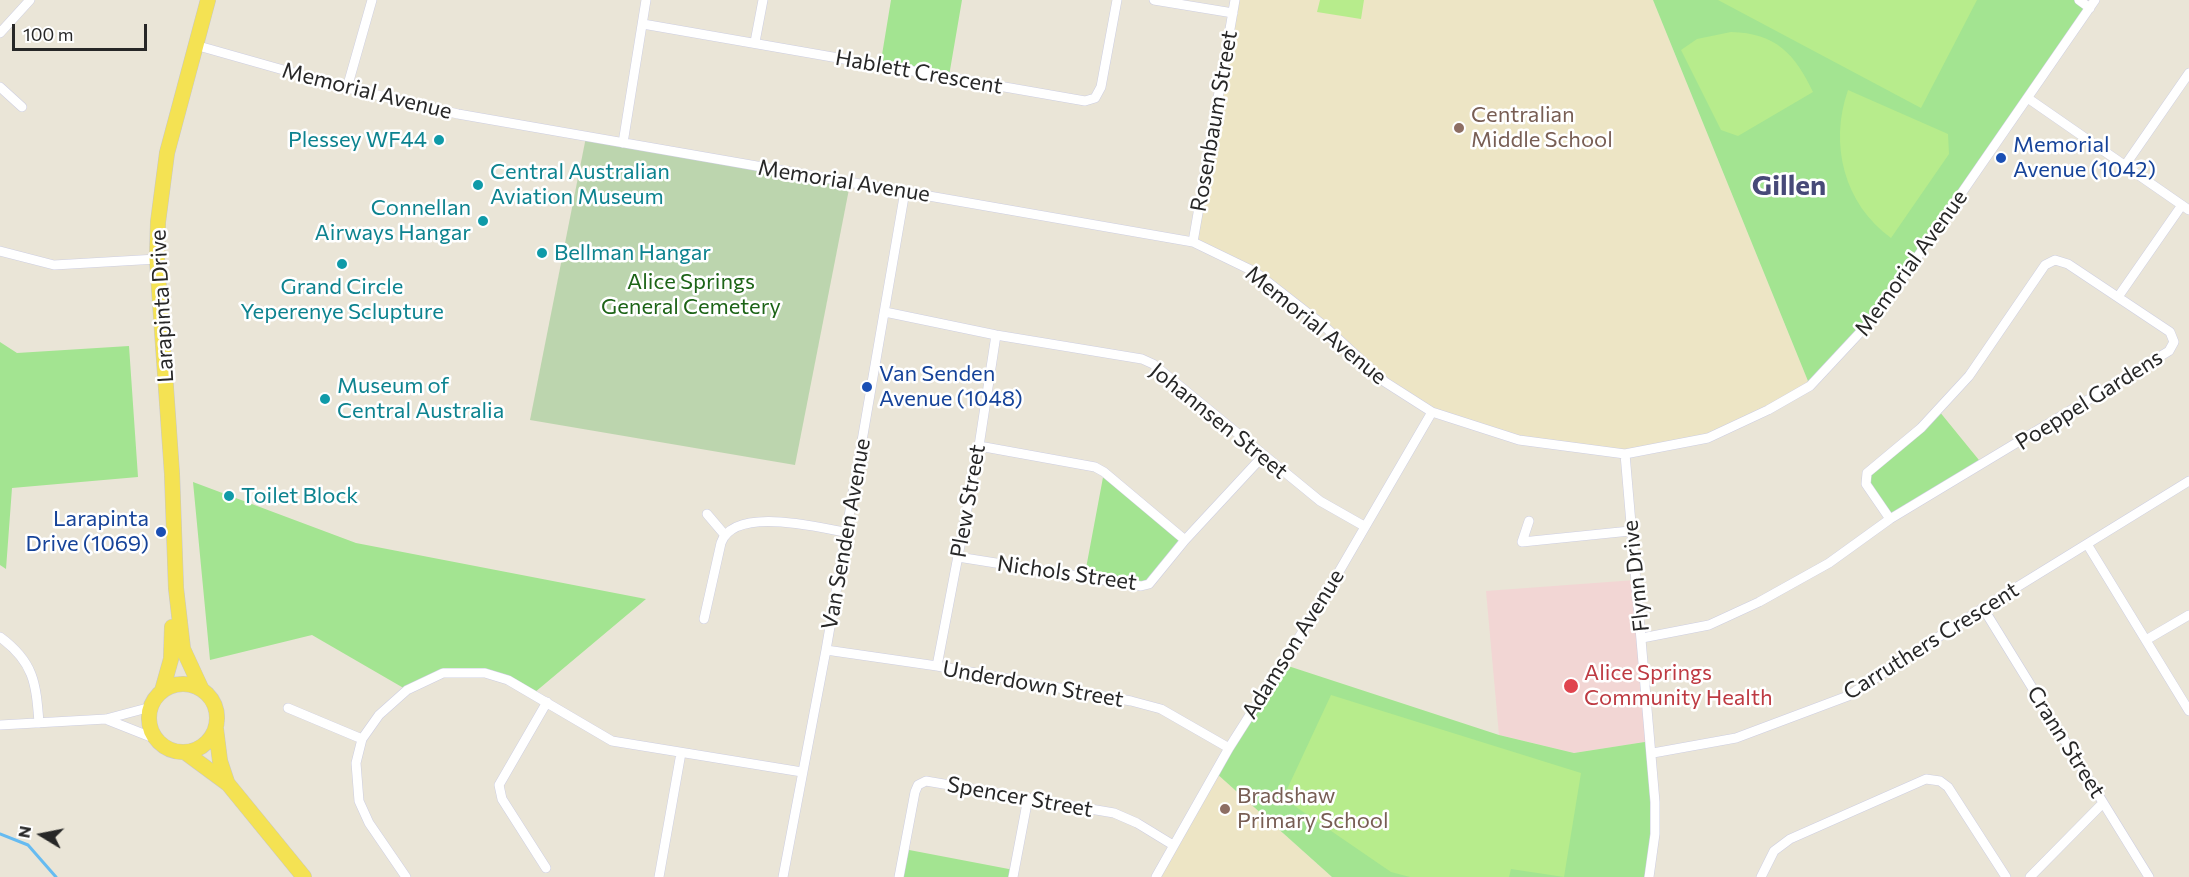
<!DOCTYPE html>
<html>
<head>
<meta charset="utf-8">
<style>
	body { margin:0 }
	#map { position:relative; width:2189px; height:877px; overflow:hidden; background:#eae5d7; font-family:Commissioner,sans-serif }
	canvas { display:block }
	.north { position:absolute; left:12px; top:805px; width:60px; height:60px; -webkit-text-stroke:4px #fff; paint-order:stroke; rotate:280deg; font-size:16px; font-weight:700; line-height:24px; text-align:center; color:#272727 }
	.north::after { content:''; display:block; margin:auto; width:21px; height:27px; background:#272727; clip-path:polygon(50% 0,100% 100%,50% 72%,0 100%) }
	.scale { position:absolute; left:12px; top:24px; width:135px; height:27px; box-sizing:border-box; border:3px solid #272727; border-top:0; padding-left:8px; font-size:18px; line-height:21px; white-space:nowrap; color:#272727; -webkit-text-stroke:4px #fff; paint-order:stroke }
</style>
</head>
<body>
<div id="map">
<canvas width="2189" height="877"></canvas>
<div class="north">N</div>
<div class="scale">100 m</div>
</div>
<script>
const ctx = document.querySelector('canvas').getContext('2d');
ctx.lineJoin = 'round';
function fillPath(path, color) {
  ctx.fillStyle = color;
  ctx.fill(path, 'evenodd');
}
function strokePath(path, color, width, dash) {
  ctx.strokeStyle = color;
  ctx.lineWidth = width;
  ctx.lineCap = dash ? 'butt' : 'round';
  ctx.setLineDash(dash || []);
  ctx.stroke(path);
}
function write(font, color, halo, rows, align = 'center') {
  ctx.font = font + ' Commissioner,sans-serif';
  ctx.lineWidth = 5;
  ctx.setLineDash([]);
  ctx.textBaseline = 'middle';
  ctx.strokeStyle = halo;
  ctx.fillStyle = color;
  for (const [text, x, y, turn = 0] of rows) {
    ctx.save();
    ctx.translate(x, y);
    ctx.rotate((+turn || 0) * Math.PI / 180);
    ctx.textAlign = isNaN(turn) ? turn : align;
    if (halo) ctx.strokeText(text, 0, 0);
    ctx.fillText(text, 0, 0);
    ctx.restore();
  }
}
const education = new Path2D(`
	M1235,0H1653L1810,386L1708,438L1625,454L1519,440L1432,412L1385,382L1255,272L1193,242Z
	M1216,773L1332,877H1156Z`);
const medical = new Path2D(`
	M1635,580L1651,741L1574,753L1499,735L1486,591Z`);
const green = new Path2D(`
	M891,0H962L949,76L880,67Z
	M1653,0H2079L2090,8L1880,311L1810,386Z
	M0,342L17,353L129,346L138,477L12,488L6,569L0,565Z
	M1939,411L1983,465L1890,519L1872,496L1867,473Z
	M1104,472L1185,540L1149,584L1084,579Z
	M193,482L356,543L646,599L534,693L486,673L443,674L407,690L312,635L210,660Z
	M1282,664L1499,735L1574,753L1651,741L1655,802L1649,877H1332L1216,773Z
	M904,849L1014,870L1013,877H899Z`);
const cemetery = new Path2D(`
	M586,137L850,184L795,465L530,420Z`);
const pitch = new Path2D(`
	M1320,0H1364L1361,19L1317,12Z
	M1718,0H1977L1921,108Z
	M1731,32C1776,33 1795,54 1813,92L1738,136L1721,130L1681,50L1697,39Z
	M1848,90L1948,134L1949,154L1891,238C1844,204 1829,144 1848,90Z
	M1331,695L1581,773L1564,877L1511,869L1509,877H1410L1391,872L1283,798Z`);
const stream = new Path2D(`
	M0,834L28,845L56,877`);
const street = new Path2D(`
	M1154,0L1233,13
	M2079,0L2090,8
	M643,24L1085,101L1095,98L1101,87L1117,0
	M0,33L30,0
	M755,42L763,0
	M195,45L347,88L458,114L1193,242L1255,272L1323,325L1385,382L1432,412L1519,440L1625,454L1708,438L1768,410L1810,386L1880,311L2095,0
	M0,87L22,107
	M347,88L372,0
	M2029,99L2189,210
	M623,143L646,0
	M2126,164L2189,73
	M1193,242L1235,0
	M0,251L54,265L157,259
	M2118,297L2182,205
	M885,312L996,335L1142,359L1153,364L1320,501L1364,526
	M979,446L1095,467L1104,472L1185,540
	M1625,454L1655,802V834L1649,877
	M707,514L724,534
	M1529,521L1522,542L1630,531
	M2087,544L2189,711
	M958,557L1141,586L1149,584L1185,540L1262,457
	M1983,608L2149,877
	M704,619L721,543C734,506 816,527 845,532
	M0,637C34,662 36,683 39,723
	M1642,638L1709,625L1759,602L1829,563L1890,519L2169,351L2174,342L2170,332L2068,264L2055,260L2045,265L1969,376L1921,428L1867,473L1866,484L1890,519
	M2146,640L2189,615
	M826,650L937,666L1131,701L1161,709L1229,748
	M937,666L979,446L996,335
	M288,708L362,739
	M108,720L156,739
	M0,725L106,719L151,707
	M1653,753L1736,738L1848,696L1983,608L2189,481
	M546,868L502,799L499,785L547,702
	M406,877L369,823L359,801L356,763L362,739L379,715L407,690L443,673H485L508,680L612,741L802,772
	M659,877L681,753
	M783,877L826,650L905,191
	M899,877L915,792L918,785L926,781L1114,813L1137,823L1173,845
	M1013,877L1028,798
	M1156,877L1229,748L1319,606L1432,412
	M1761,877L1774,851L1790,839L1926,779L1940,781L1948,787L2006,877
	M2030,877L2103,803`);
const primary = new Path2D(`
	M149 718a34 34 0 1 1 68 0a34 34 0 1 1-68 0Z
	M201,688L183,649L176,588L172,474L157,259L158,222L167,153L208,0
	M162,691L171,659L172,627
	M216,729L220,761L227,782
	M186,753L228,784L304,877`);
const markers = [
	[1459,128,6,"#8d6e63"],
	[439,140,6,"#0f9aa8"],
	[2001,158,6,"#1a4fb4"],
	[478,185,6,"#0f9aa8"],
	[483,221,6,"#0f9aa8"],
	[542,253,6,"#0f9aa8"],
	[342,264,6,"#0f9aa8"],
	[867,387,6,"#1a4fb4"],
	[325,399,6,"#0f9aa8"],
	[229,496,6,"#0f9aa8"],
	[161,532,6,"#1a4fb4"],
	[1571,686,8,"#e0444e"],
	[1225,809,6,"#8d6e63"]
];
const streetNames = [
	["Hablett Crescent",919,72,10],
	["Memorial Avenue",367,91,14],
	["Rosenbaum Street",1214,121,-80],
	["Memorial Avenue",844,181,9],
	["Memorial Avenue",1911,263,-54],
	["Larapinta Drive",162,306,-93],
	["Memorial Avenue",1316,325,39],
	["Poeppel Gardens",2089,400,-32],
	["Johannsen Street",1219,421,39],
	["Plew Street",968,501,-80],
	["Van Senden Avenue",846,534,-80],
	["Nichols Street",1067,573,8],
	["Flynn Drive",1636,576,-96],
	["Carruthers Crescent",1931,641,-32],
	["Adamson Avenue",1293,644,-58],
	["Underdown Street",1033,684,10],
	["Crann Street",2066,742,58],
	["Spencer Street",1020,797,10]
];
const educationNames = [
	["Centralian",1471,115],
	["Middle School",1471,140],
	["Bradshaw",1237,796],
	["Primary School",1237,821]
];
const cultureNames = [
	["Plessey WF44",427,140,"right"],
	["Central Australian",490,172],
	["Aviation Museum",490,197],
	["Connellan",471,208,"right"],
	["Airways Hangar",471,233,"right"],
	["Bellman Hangar",554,253],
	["Grand Circle",342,287,"center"],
	["Yeperenye Sclupture",342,312,"center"],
	["Museum of",337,386],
	["Central Australia",337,411],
	["Toilet Block",241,496]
];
const transitNames = [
	["Memorial",2013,145],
	["Avenue (1042)",2013,170],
	["Van Senden",879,374],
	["Avenue (1048)",879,399],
	["Larapinta",149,519,"right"],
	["Drive (1069)",149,544,"right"]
];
const parkNames = [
	["Alice Springs",691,282],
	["General Cemetery",691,307]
];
const healthNames = [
	["Alice Springs",1584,673],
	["Community Health",1584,698]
];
const districtNames = [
	["Gillen",1789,186]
];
fillPath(education, '#ede5c5');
fillPath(medical, '#f2d6d4');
fillPath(green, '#a3e491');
fillPath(cemetery, '#bcd5ae');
fillPath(pitch, '#b7ec8c');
strokePath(stream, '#66bbf1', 3);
strokePath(street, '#cdcee1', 10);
strokePath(primary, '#c7c7c7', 16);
strokePath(street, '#fff', 9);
strokePath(primary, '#f4e253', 15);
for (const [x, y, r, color] of markers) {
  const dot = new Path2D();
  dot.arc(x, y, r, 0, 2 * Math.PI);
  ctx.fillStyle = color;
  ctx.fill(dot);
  strokePath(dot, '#fff', 2);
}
write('22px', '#272727', '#fff', streetNames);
write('22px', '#785e54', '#fff', educationNames, 'left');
write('22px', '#0d838f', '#fff', cultureNames, 'left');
write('22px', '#164399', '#fff', transitNames, 'left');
write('22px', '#1d6417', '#fff', parkNames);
write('22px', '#be3a42', '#fff', healthNames, 'left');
write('bold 28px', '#474978', '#fff', districtNames);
</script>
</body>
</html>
